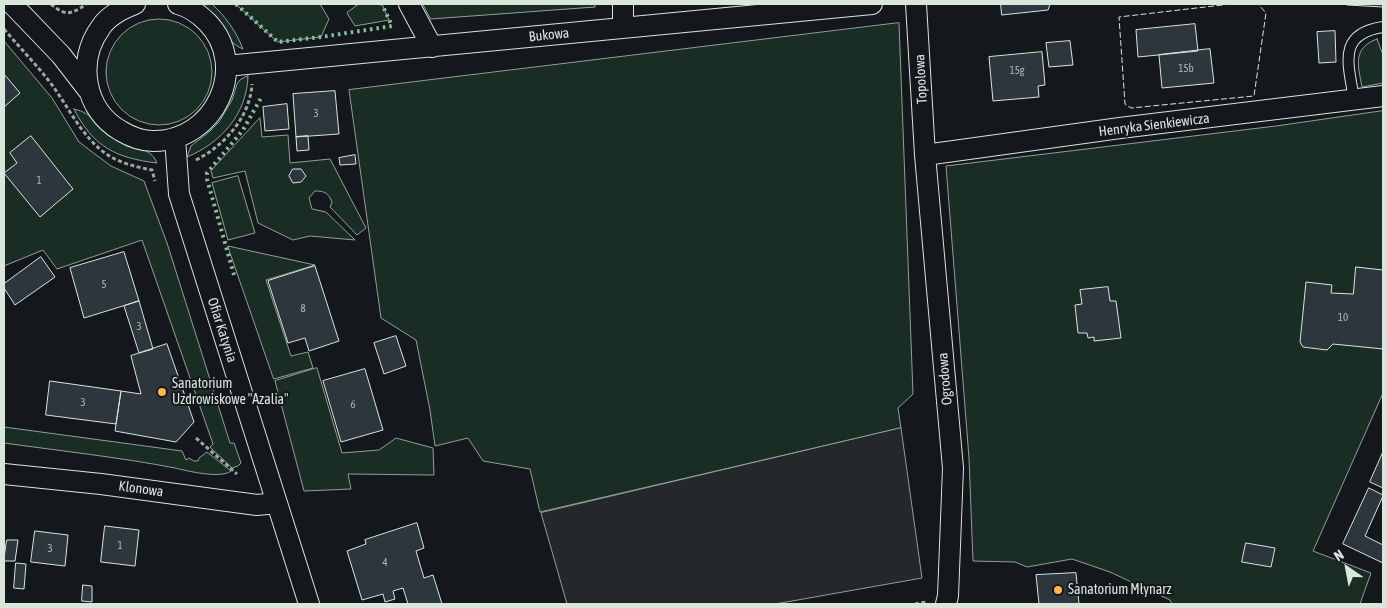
<!DOCTYPE html>
<html>
<head>
<meta charset="utf-8">
<style>
	body { margin:0 }
	#map { position:relative; width:1387px; height:608px; overflow:hidden; background:#14181c; font-family:"Asap Condensed",sans-serif }
	canvas { display:block }
	.frame { position:absolute; inset:0; border:5px solid #d8e6dc; pointer-events:none }
	.north { position:absolute; left:1322px; top:543px; width:50px; height:50px; -webkit-text-stroke:4px #14181c; paint-order:stroke; rotate:327deg; font-size:14px; font-weight:700; line-height:20px; text-align:center; color:#d8e6dc }
	.north::after { content:''; display:block; margin:auto; width:18px; height:22px; background:#d8e6dc; clip-path:polygon(50% 0,100% 100%,50% 72%,0 100%) }
</style>
</head>
<body>
<div id="map">
<canvas width="1387" height="608"></canvas>
<div class="frame"></div>
<div class="north">N</div>
</div>
<script>
const ctx = document.querySelector('canvas').getContext('2d');
ctx.lineJoin = 'round';
function fillPath(path, color) {
  ctx.fillStyle = color;
  ctx.fill(path, 'evenodd');
}
function strokePath(path, color, width, dash) {
  ctx.strokeStyle = color;
  ctx.lineWidth = width;
  ctx.lineCap = dash ? 'butt' : 'round';
  ctx.setLineDash(dash || []);
  ctx.stroke(path);
}
function write(font, color, halo, rows, align = 'center') {
  ctx.font = font + ' "Asap Condensed",sans-serif';
  ctx.lineWidth = 4;
  ctx.setLineDash([]);
  ctx.textBaseline = 'middle';
  ctx.strokeStyle = halo;
  ctx.fillStyle = color;
  for (const [text, x, y, turn = 0] of rows) {
    ctx.save();
    ctx.translate(x, y);
    ctx.rotate((+turn || 0) * Math.PI / 180);
    ctx.textAlign = isNaN(turn) ? turn : align;
    if (halo) ctx.strokeText(text, 0, 0);
    ctx.fillText(text, 0, 0);
    ctx.restore();
  }
}
const green = new Path2D(`
	M199,4H212C225,16 236,31 243,49C226,42 211,18 199,4Z
	M236,4H320L329,19L321,37L278,42Z
	M359,4H382L389,20L355,26L347,13Z
	M423,4H595V7L431,19Z
	M106 72a53 53 0 1 1 106 0a53 53 0 1 1-106 0Z
	M899,23L913,394L898,408L901,428L540,512L530,469L483,461L468,438L435,446L430,410L416,340L381,318L349,90Z
	M1377,39L1383,55V83L1362,87C1358,66 1352,48 1377,39Z
	M4,41L52,98L79,142L111,166L144,181L167,243L230,443H234L241,463L238,466L232,468L210,447L213,444L142,240L57,269L43,250L4,266Z
	M248,76C247,114 221,143 187,157L191,146L209,132L219,122L232,100L237,84L240,80Z
	M74,109C93,112 103,131 118,140C132,149 150,146 157,163C116,158 93,147 74,109Z
	M1383,111V393L1313,551L1371,573L1360,604H1172L1170,600L1110,572L1072,559L1027,567L1015,562L973,561L969,458L946,166L1276,126Z
	M260,118L262,137L288,135L290,163L330,159L366,228L357,235L330,207L332,202C328,193 325,191 315,191L309,198L312,209L326,212L355,240L310,236L293,240L258,223L245,171L213,178L211,171Z
	M238,176L255,233L228,240L212,183Z
	M228,246L315,265L266,280L291,356L308,352L313,368L274,379Z
	M317,368L342,453L379,450L396,438L433,448L434,475L348,474L351,489L304,491L275,381Z
	M4,427L182,451L186,460L189,458L194,461H198L199,458L207,452L231,471C221,479 187,471 175,468C118,457 61,451 4,443Z`);
const parking = new Path2D(`
	M901,428L922,578L775,604H567L541,513Z`);
const building = new Path2D(`
	M1001,4H1050L1048,10L1002,15Z
	M1347,4H1383V7L1347,5Z
	M1195,24L1198,51L1138,57L1136,30Z
	M1335,31L1336,62L1319,63L1317,32Z
	M1070,41L1073,65L1049,67L1046,43Z
	M1210,49L1214,83L1162,88L1159,55Z
	M1042,52L1045,85L1038,86L1039,97L993,101L989,57Z
	M4,74L20,93L4,107Z
	M335,91L339,134L296,137L293,94Z
	M287,104L289,129L265,131L263,107Z
	M31,136L73,189L40,217L4,173L17,163L10,153Z
	M308,136L309,150L297,151L296,137Z
	M355,155L356,164L340,165L339,158Z
	M293,169H301L306,176L301,182L293,183L289,176Z
	M124,252L139,301L84,318L70,268Z
	M41,257L55,277L15,305L4,288V284Z
	M315,266L339,341L309,351L305,338L288,343L268,281Z
	M1356,267L1383,270V349L1333,344L1327,350L1303,347L1300,342L1306,282L1332,285L1331,293L1353,294Z
	M1108,287L1110,301H1116L1121,338L1094,341V337L1088,338L1087,333H1078L1075,305L1082,304L1080,290Z
	M139,301L153,349L139,353L124,306Z
	M396,336L406,366L384,374L374,343Z
	M167,344L194,422L176,442L115,431L121,391L141,394L131,356Z
	M365,369L383,430L341,442L323,381Z
	M50,381L121,391L116,424L46,415Z
	M1383,452V488L1370,482Z
	M1369,488L1383,495V496L1365,536L1383,545V563L1343,544Z
	M417,523L424,548L416,551L424,578L433,575L442,604H408L403,588L393,591L395,599L385,602L383,594L362,600L347,551L366,544L365,540Z
	M105,526L139,530L135,566L101,562Z
	M35,531L68,535L65,566L31,562Z
	M7,540H18L15,561H4Z
	M1246,543L1275,548L1271,567L1242,562Z
	M16,563L26,564L24,589L14,588Z
	M1076,573L1079,604H1039L1036,575Z
	M83,585L92,586V602L82,601Z`);
const path = new Path2D(`
	M51,4C65,16 71,15 86,4
	M4,29C19,47 35,63 49,81C71,109 86,149 122,162C132,166 142,168 152,170L155,181
	M196,160C225,145 250,117 252,84
	M196,438L237,474
	M915,604L926,602`);
const service = new Path2D(`
	M1354,100C1349,65 1336,34 1383,27`);
const minor = new Path2D(`
	M12,4L61,55L88,90
	M135,4C122,9 109,15 101,27C76,61 84,110 121,131C131,137 142,141 153,141C215,142 250,66 207,22C199,14 189,7 178,4
	M409,4L432,47
	M623,4V27
	M916,4L925,155L953,468L948,596L946,604
	M226,66C442,46 657,24 872,4
	M175,138L179,194L309,604
	M925,155L1120,128L1383,96
	M4,474L101,484L257,505L277,503`);
const hedge = new Path2D(`
	M236,4L278,42L321,37L392,26L382,4
	M234,275L207,179V173L243,130L261,98`);
const fence = new Path2D(`
	M1231,4L1119,17L1125,104L1131,108L1254,96L1266,13L1258,4`);
const markers = [
	[162,392,5,"#ffb74d"],
	[1058,590,5,"#ffb74d"]
];
const numberNames = [
	["15b",1186,69],
	["15g",1017,71],
	["3",316,114],
	["1",39,181],
	["5",104,285],
	["8",303,309],
	["10",1343,318],
	["3",139,327],
	["3",83,403],
	["6",353,405],
	["1",120,546],
	["3",50,549],
	["4",385,563]
];
const streetNames = [
	["Bukowa",549,35,-6],
	["Topolowa",921,79,-93],
	["Henryka Sienkiewicza",1154,125,-7],
	["Ofiar Katynia",222,330,72],
	["Ogrodowa",945,379,-95],
	["Klonowa",141,489,8]
];
const poiNames = [
	["Sanatorium",172,384],
	["Uzdrowiskowe \"Azalia\"",172,400],
	["Sanatorium Młynarz",1068,590]
];
fillPath(green, '#1a2d24');
strokePath(green, '#939e99', 1);
fillPath(parking, '#24282b');
strokePath(parking, '#939e99', 1);
fillPath(building, '#2c363c');
strokePath(building, '#d8e6dc', 1);
strokePath(service, '#d8e6dc', 12);
strokePath(minor, '#d8e6dc', 22);
strokePath(path, '#9da8a2', 3, [4, 2.5]);
strokePath(service, '#14181c', 10);
strokePath(minor, '#14181c', 20);
strokePath(hedge, '#8ac095', 4, [2.5, 4]);
strokePath(fence, '#d8e6dc', 1, [6, 2.5]);
for (const [x, y, r, color] of markers) {
  const dot = new Path2D();
  dot.arc(x, y, r, 0, 2 * Math.PI);
  ctx.fillStyle = color;
  ctx.fill(dot);
  strokePath(dot, '#14181c', 2);
}
write('11px', '#adbab4', null, numberNames);
write('14px', '#d8e6dc', '#14181c', streetNames);
write('14px', '#d8e6dc', '#14181c', poiNames, 'left');
</script>
</body>
</html>
